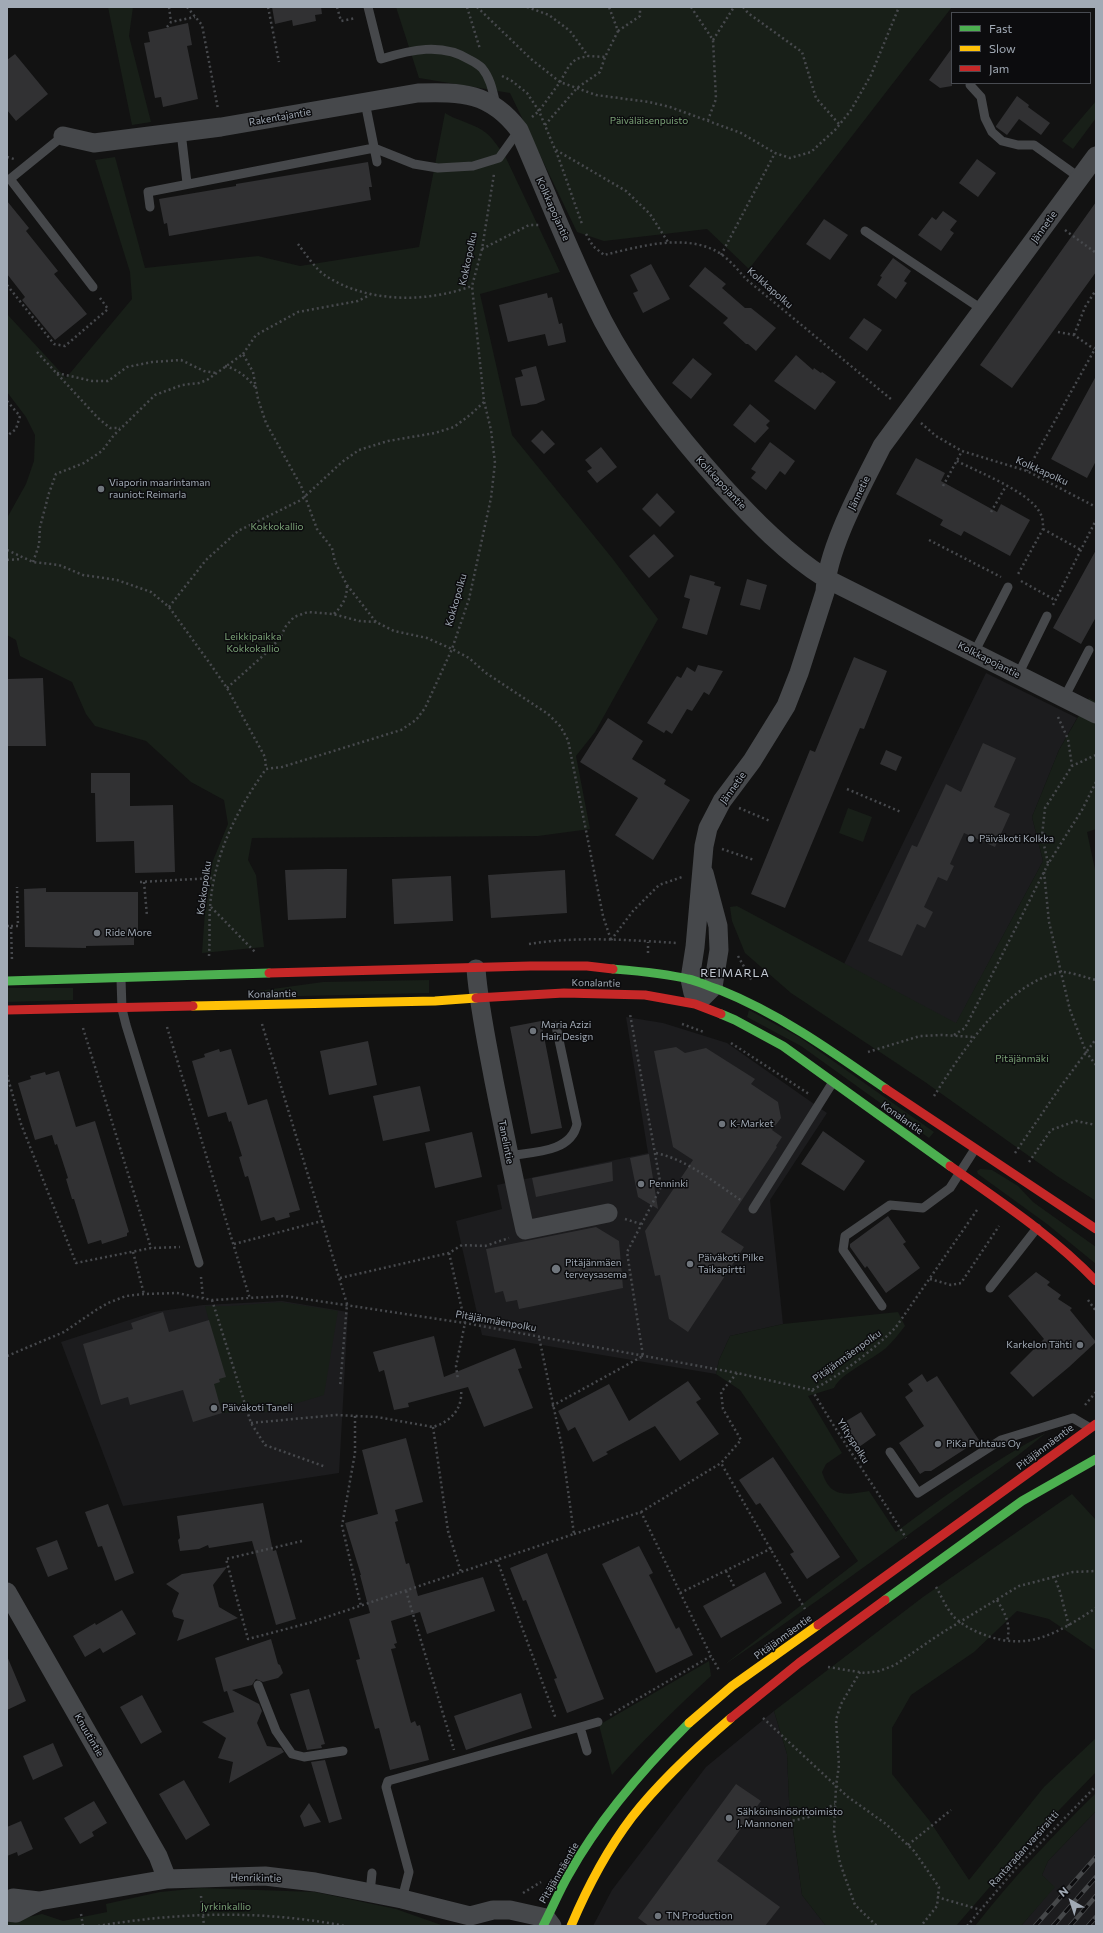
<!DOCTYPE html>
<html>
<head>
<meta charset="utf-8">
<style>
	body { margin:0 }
	#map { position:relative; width:1103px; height:1933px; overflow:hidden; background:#121212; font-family:Commissioner,sans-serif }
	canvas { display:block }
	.frame { position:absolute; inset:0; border:8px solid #a1aab5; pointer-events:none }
	.legend { position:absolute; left:951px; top:12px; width:140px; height:72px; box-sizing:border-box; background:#0c0c0e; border:1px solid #484b51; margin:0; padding:5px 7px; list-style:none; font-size:12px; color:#a1aab5 }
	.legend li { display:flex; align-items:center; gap:8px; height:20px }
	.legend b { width:20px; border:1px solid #484b51 }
	.north { position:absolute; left:1051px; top:1881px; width:40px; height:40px; -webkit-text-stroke:3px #0c0c0e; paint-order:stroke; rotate:321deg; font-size:11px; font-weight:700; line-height:16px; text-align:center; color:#a1aab5 }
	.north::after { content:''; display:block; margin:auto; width:14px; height:18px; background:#a1aab5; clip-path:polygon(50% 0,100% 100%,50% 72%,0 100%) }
</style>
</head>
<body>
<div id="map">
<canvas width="1103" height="1933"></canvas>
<div class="frame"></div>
<ul class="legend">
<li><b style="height:5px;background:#4caf50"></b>Fast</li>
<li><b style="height:5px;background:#ffc107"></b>Slow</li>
<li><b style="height:5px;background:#c62828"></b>Jam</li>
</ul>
<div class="north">N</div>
</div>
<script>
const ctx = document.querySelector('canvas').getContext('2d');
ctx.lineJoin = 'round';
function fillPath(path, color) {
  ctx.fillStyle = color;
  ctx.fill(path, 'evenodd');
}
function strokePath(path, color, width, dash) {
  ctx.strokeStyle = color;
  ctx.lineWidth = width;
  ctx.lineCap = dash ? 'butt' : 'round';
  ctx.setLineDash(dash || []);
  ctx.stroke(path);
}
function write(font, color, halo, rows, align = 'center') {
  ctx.font = font + ' Commissioner,sans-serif';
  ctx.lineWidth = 3;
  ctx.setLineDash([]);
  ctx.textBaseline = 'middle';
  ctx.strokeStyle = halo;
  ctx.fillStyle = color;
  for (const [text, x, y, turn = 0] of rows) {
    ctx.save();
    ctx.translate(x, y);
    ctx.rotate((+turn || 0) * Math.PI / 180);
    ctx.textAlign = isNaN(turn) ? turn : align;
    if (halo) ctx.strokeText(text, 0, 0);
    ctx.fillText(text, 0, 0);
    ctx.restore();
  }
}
const built = new Path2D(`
	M986,673L1077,718L1059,750L1032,817L1043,861L956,1024L844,964Z
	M626,1017L663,1023L727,1043L827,1113L770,1200L783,1324L730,1336L719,1360L716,1374L482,1335L456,1221L502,1209L497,1185L648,1153Z
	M282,1301L348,1312L339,1473L123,1506L61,1342L154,1312L203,1305Z
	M774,1711L787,1754L789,1800L802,1895L826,1926H593L612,1890L706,1767Z
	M1096,1811V1926H1021L1054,1887L1042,1875L1048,1861Z`);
const green = new Path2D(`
	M108,7H133L129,36L151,122L132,125Z
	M396,7H952L749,269L707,229L604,241L577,232L510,93L419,78Z
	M1096,101V118L1073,149L1062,141Z
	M445,113C456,120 471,123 482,130C492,136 498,147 505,156L560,272L480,294L512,435L612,558L658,619L595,732L576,756L590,829L538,836L252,838L248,860L256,875L264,947L202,953L205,911L212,863L228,824L224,800L191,782L146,741L95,726L86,714L72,682L20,656L16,640L7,635V518L26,484L34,461L35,435L26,417L7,392V314L66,378L132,299L130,272L95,160L115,157L145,268L258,256L300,266L419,247Z
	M1089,698L1096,702V829L1087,832L1096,874V1201L1057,1176L925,1082L791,993L745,953L732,921L730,907L737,906L956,1023L1043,861L1032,817L1059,750Z
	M848,808L872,817L863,842L839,833Z
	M429,980V993L258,997V991L323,982Z
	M7,988H73V1000L7,1002Z
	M749,1010L799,1037L934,1132L929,1138L801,1046L747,1017Z
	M980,1169L992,1170L1018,1186L1033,1202L1096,1247V1264L1047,1224L978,1174L977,1171Z
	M281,1302L338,1311L324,1395L268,1412L222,1413L212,1380L209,1321L205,1306H231Z
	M898,1312L905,1326C899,1334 893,1341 886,1348C872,1360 841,1373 834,1388L808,1396L842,1453L826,1464L822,1472C830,1498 846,1495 869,1491L896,1532C944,1496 993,1461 1046,1433C1010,1463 971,1488 934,1516C865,1567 795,1617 724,1665L858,1561L740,1390L716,1374L719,1360L730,1336L783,1324Z
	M1072,1494L1096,1520V1651L1049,1619L1017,1611L974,1652L911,1695L892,1728V1774L929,1820L969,1880L1044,1787L1096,1738V1772L1032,1838L956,1926H826L802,1895L789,1800L787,1754L774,1711L923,1597Z
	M709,1661L711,1676C676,1708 643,1740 612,1775L599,1725Z
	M1096,1793V1811L1048,1861L1042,1875L1055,1887L1021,1926H975C1012,1879 1053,1835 1096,1793Z
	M201,1888L315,1892L396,1909L444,1926H7V1922L42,1914L63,1921L107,1912L106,1904L160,1892Z`);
const building = new Path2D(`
	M272,7H321L322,14L315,15L316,21L293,26L292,20L275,24Z
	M188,23L192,45L187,46L198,99L163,107L161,97L155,98L144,43L150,42L148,32Z
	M952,48V86L940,88L929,80Z
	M15,54L48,94L16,121L7,110V60Z
	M1017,96L1029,105L1028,107L1050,123L1041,135L1019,119L1007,135L996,127V126Z
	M977,159L996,173L978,197L959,183Z
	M368,162L372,187H369L371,200L169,236L167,223L164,224L159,199L236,186V184Z
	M7,201L29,228L26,231L58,271L54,274L87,314L55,340L22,300L25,297L7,274Z
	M1096,202V272L1012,388L980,365Z
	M943,211L957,221L950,230L954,233L941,251L918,235L932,217L936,220Z
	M824,219L848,235L830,260L806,244Z
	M893,258L911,271L904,281L907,283L896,299L877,285L882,277L880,276Z
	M651,264L670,299L643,313L633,293L638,291L630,275Z
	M705,267L726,284L722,288L745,308H751L776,328L756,351L748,344H746L723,323L728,318L689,286Z
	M547,293L548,298L552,297L559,324L562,323L566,342L548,346L545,334L508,342L499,305Z
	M864,318L882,330L867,351L849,338Z
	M796,355L813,370L814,368L821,373L822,372L836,382L815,410L774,381Z
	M693,358L712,374L691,399L672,383Z
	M536,366L545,400L536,404L521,406L515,378L523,376L521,370Z
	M1096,376V461L1087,478L1051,459Z
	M750,404L770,421L766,425L769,428L755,443L733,425Z
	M542,430L555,444L544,454L531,441Z
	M770,442L795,461L785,475L780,471L766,490L751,478L756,472L751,469Z
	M601,447L617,467L597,483L587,471L592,468L585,460Z
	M916,458L945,473L941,481L997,512L1001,504L1030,520L1010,556L964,531L961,536L940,525L943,520L896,494Z
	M657,493L675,512L660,527L642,509Z
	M654,534L674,556L649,578L629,556Z
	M1096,550V617L1081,644L1053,628Z
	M690,575L715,582L714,585L721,587L707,635L682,628L690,599L684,597Z
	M747,579L767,585L760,610L740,605Z
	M854,657L887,671L864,729L860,728L785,908L751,894L810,750L815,752Z
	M698,665L723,671L709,695L704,692L692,711L687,709L672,734L666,730L664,733L647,723L677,676L681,678L687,667L695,672Z
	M43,678L46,746H7V679Z
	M608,718L643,741L632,759L666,780L664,784L690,800L653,860L615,835L638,798L580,762Z
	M983,743L1016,758L994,807L1010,814L995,847L964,833L950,864L954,866L947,881L938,877L924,907L933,912L925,928L917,924L902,956L868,941L912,845L917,847L946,784L961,792Z
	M886,750L902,757L896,771L880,764Z
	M91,773H130V806L173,805L175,872L135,873L134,841L96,842L95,793H91Z
	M327,869H347L346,918L288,920L285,870Z
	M565,870L567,913L491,918L488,875Z
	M451,876L453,921L394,924L392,879Z
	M46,888V892H138V932H134V945L86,946V948L25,947L24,889Z
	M541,1021L562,1128L531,1134L510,1027Z
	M368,1041L377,1085L329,1095L320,1051Z
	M676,1047L685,1053L706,1048L755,1079L751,1084L778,1102L781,1118L772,1130L782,1137L776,1146L777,1147L721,1232L744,1247L688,1332L669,1319L660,1275L655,1276L645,1231L693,1160L673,1147L654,1051Z
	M219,1049L220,1052L231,1049L248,1105L267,1099L300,1210L289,1213L290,1217L276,1221L274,1217L261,1221L248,1176L245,1177L239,1157L242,1156L231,1121L229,1122L226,1112L208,1117L192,1061L205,1057L204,1054Z
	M59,1071L76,1127L95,1121L129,1232L127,1233V1236L102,1244L101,1240L88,1244L74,1199H72L66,1179L68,1178L57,1144L55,1145L52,1135L35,1140L18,1083L31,1079L30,1076L45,1072L46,1075Z
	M420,1086L430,1131L383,1141L373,1096Z
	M823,1131L865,1161L844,1191L801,1164Z
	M472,1132L482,1177L435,1188L425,1143Z
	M649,1154L658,1209L638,1197L630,1158Z
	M612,1162L613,1181L536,1197L532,1178Z
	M888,1216L906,1242L903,1244L920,1268L886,1293L867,1266L865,1268L850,1247V1244Z
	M596,1227L619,1241L623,1288L519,1309L517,1300L506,1302L503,1291L495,1293L486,1249Z
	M1036,1272L1050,1282L1047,1285L1061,1295L1058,1299L1072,1308L1070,1310L1096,1342L1069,1367L1033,1397L1010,1373L1044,1339L1008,1296Z
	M163,1312L169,1332L209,1320L226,1377L219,1379L220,1382L214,1384L222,1413L193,1422L183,1390L130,1405L128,1397L101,1405L83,1344L133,1329L131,1323L134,1322Z
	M434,1336L444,1377L515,1348L522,1368L518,1369L533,1408L484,1427L468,1387L408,1403L409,1407L394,1410L384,1370L379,1372L373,1352Z
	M922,1374L927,1382L937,1376L979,1440L931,1471H925L920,1474L899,1443L924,1426L905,1397L913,1391L908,1384Z
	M688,1381L701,1399L696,1402L719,1434L680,1461L655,1426L606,1452L608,1454L593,1462L575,1427L568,1431L558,1411L609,1384L629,1421Z
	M861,1412L876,1435L859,1447L843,1423Z
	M406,1438L423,1502L395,1510L398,1521L395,1522L406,1564L409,1563L418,1596L483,1577L495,1611L427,1634L420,1612L391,1621L397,1643L394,1644L396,1648L391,1649L411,1723L415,1721L417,1726L420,1725L429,1760L390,1770L379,1728L375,1729L356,1660L360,1659L349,1619L370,1613L360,1575H361L345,1523L378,1514L362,1450Z
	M773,1457L840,1557L807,1579L790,1554L794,1552L760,1503L756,1505L739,1480Z
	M263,1503L273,1551L276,1550L296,1619L276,1625L252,1541L209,1548L208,1545L199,1549L180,1551L178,1540L180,1538L177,1516Z
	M108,1504L134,1573L115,1581L102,1546L98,1547L85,1512Z
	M57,1540L68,1569L48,1577L36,1548Z
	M639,1546L653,1573L649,1575L676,1629L679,1627L693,1655L656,1673L602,1564Z
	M547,1553L604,1699L567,1713L554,1679L557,1678L538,1631L526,1600L523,1601L510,1568Z
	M227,1567L213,1585L219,1607L238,1618L177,1641L184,1620L174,1617L172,1611L179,1593L166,1584L182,1574Z
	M765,1572L782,1603L721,1638L703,1606Z
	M122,1610L136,1634L103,1653L100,1648L85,1657L73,1636L95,1623L96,1625Z
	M271,1639L278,1664L280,1665L283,1673L278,1678L263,1682L256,1679L252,1685L232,1690L259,1704L262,1711L257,1723L267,1746L281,1748L284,1752L229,1783L233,1762L218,1758L226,1738L202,1722L234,1712L227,1691L224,1692L215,1658Z
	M7,1656L26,1701L7,1710Z
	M309,1689L325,1744L321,1745L322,1748L307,1750L290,1694Z
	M521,1693L532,1728L466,1750L454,1716Z
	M142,1695L162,1732L141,1744L120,1707Z
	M53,1743L63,1766L33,1780L23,1756Z
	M325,1760L342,1819L329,1823L311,1762Z
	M184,1780L210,1825L186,1840L159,1794Z
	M736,1784L761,1801L717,1861L780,1907L765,1926H649L638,1918Z
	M94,1801L107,1823L92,1832L94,1836L80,1844L64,1818Z
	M309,1803L321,1822L304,1827L300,1816Z
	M21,1821L33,1849L18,1856L17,1852L7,1856V1827Z`);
const path = new Path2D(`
	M169,7L171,22
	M187,7L202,25L218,109
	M268,7L279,62
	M337,7L341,21L356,18
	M467,7L480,49
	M477,7L531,59L560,82L596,95L649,102L670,107L741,133L775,153L790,158L811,152L836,129L851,110L871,75L899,7
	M527,7L549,15L570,31L588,56L605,57
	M691,7L713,40L716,99L708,120
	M743,7L748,13L802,52L816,98L839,124
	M167,27L171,22L195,17
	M618,31L640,16V7
	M713,40L734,7
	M502,76L512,81L527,93L539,111L559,159L582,224
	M532,117L539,111L560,82L569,66L576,59L588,56
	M545,125L577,88L600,72L605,57L618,31L609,7
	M556,150L626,191L650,214L668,242
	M7,157L14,159
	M1065,230L1096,253
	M586,234L593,246L604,255C638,247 681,234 714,250C727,256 737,269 746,279L892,400
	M298,244C305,253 316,270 326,276C368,303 426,303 472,286
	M482,249L529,225H539
	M721,255L775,153
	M7,285L54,344L65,346L108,309L100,298
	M1058,332L1074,335L1094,349
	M1074,335L1085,307L1096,290
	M37,352L98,418L110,428H120
	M243,354L256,335L298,312L358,301L370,295
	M225,366C237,369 247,377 255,387
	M57,373L92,381H108L127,367L152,362L181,360L204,371L216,373
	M7,401L20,416L16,429L7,436
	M921,423L936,436L962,451L1027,471L1096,507
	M957,461C978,472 1027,491 1039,511C1043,517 1043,523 1043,529L1017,576
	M1027,471L1096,347
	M943,486L962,451
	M991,512L1006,486
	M1043,529L1081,550
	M929,540L1001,577
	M7,550L33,562L59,565L83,575L117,580L151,592L169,607L211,665L227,688L265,757L266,769
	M7,560L22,559
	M33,562L39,545L40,527L49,493L56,474L84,463L102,451L114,435L155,395L182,385L199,383L207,380L243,354L253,372L258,399L266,423L301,486L317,529L332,548L335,562L347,585L376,622
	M1021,581L1055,600
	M1053,605L1096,520
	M169,607L206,560L238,531L301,500L342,462L359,450L388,441L435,433L454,427L470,415L484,402
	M334,614C343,605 347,598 347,585
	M227,688L265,654L280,638L286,626L294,617L308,612L333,614L359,621L376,622L394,631L427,638L452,649L469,658L486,673L548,714L560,726L568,740L603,916L611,940
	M1058,717L1068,739L1072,766
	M847,789L901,812
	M739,808L770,821
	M722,849L754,860
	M1048,863L1042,836L1045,808L1072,766L1096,755
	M1044,872L1049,922L1070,1010L1086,1052L1096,1065
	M140,882L214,878
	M144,882L147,916
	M211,907L256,953
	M7,926H11L12,961
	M11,926H18L17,887
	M611,940L633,911L659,885L682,877
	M529,944C577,936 629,940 677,943
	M648,953V942
	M209,956C210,939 209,923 210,907C214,855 236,811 266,769L282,767L401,730L416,720L425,708L452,649L469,599L491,498L495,463L491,430L484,401L472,286L482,249L494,174
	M738,956L752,981
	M682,1024L704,1032
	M167,1027L250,1299
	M83,1028L151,1248
	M954,1035L965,1028L1048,864L1082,810L1096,782
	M731,1043L809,1094
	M868,1052L920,1036L942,1035L973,1037
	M7,1075L21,1124L76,1263L151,1248L180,1247
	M934,1096C962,1052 1005,984 1060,972C1068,971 1087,978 1096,980
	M656,1153C688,1160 715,1183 742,1201
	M1015,1153L1061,1086L1096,1039
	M1029,1162L1051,1130L1076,1121L1096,1125
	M625,1219L641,1224
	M322,1221L347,1304L340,1387
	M234,1244L322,1221L262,1024
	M133,1252L144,1294
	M449,1253L465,1323L456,1366L458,1380
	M201,1277L203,1298
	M340,1278L449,1253L462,1245L485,1246L509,1238
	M930,1279L951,1285L961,1283L999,1226
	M212,1300L251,1423L265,1445L326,1467
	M1088,1300L1096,1311
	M7,1356L64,1332L96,1310L108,1303L126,1296L144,1294L177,1293L212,1300L285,1296L465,1323L737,1373L812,1390C838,1377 876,1348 896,1327L977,1210
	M737,1373L721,1392L723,1409L741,1440L721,1463L805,1609
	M812,1390C842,1441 876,1488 906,1538
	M1085,1405L1096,1392
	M552,1406L643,1356L627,1252L661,1187L630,1014
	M355,1416V1453L342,1526L361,1606
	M251,1423L336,1415L377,1417L433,1427C452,1421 463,1408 461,1389
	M433,1427L448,1531L461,1572
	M641,1512L721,1463
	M574,1534L641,1512L711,1656
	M302,1541L226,1559L248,1639L309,1623L574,1534L562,1447L539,1337
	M497,1560L556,1719
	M726,1571L735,1588
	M1054,1576L1060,1592L1069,1626
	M936,1587C942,1597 947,1610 955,1618C964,1626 974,1631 985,1635C1029,1652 1059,1632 1096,1608
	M406,1591L454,1750
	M680,1593L772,1548
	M997,1600C1006,1615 1011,1624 1007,1642
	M828,1667L865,1673L879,1671L895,1665L940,1634L1019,1586L1073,1572L1096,1571
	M860,1672L841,1704L836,1720L839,1765L836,1786L834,1832L840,1863L855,1905L877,1926
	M610,1715L711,1656L719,1670
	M763,1718L848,1797L886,1824L914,1851L939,1887L937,1906L921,1926
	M783,1823L809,1817L835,1804
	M908,1845L951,1810
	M523,1893L541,1882
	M201,1896L204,1926
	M937,1897L981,1910
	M81,1914L83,1926
	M98,1926C180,1912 263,1910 345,1926
	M967,1926L1017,1867L1096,1786`);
const lane = new Path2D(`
	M368,7L381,59C410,50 442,42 470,60C474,62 479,65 482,68C491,79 493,93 496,105
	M970,85L981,97L985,118L992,132L1002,141L1018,145H1034L1080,178
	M365,102L377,162
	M181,132L187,183
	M63,136L10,179L93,287
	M150,207L148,192L374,148L414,164L438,168L473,166L499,158L519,130
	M865,231L983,310
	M974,653L1008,587
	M1018,675L1047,616
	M1064,698L1089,650
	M121,979L122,1009L126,1025L199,1263
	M508,1156C532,1152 571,1153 577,1124L556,1026
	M753,1209L833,1082
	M990,1288L1037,1228
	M882,1306L843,1250L845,1236L890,1205L923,1208L950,1188L975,1149
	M890,1452L918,1493L1001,1440L1073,1418L1090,1428
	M258,1685L276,1731L292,1754L304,1757L343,1751
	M580,1727L587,1751
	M370,1893L372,1873
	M402,1899L409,1872L386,1787L388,1781L598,1722`);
const street = new Path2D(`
	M63,136L94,143L221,127L418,93C462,92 490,92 519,130C547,194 572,260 603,321C635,382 677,435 722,485C753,519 787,554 825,578L1096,714
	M476,969C479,1007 487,1043 494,1081C504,1131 514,1180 525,1230L608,1213
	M693,993L690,979L695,947L704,846L708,828L722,801L752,761L786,706L799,673L825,592C827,548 862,486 882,446L1096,156
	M702,998L713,987L719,950L718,926L704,873
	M7,1592L158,1856L167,1879
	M7,1901L13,1898L39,1901
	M7,1912L16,1913L39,1901L167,1879L265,1876L315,1882L402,1899L470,1916L493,1910H510L546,1918L552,1926`);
const fast = new Path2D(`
	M613,969C638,971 664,973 688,979C699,981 709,987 720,990C780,1014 833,1052 886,1089
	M7,981L269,973
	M721,1014L735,1020L783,1046L950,1166
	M885,1600L1022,1501L1096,1459
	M543,1926C552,1909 559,1891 569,1874C600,1818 644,1768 689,1723`);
const slow = new Path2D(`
	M193,1006L435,1001L476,998
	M689,1723L732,1686L818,1625
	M571,1926C587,1888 607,1850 632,1817C660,1781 696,1748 731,1718`);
const jam = new Path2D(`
	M269,973L530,966H587L613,969
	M476,998L564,993L645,995L695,1004L721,1014
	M7,1010L193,1006
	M886,1089L1096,1229
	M950,1166C1001,1202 1053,1236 1096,1281
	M818,1625L1096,1424
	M731,1718L799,1663L885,1600`);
const rail = new Path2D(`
	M1035,1926L1096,1857
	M1053,1926L1096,1877
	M1070,1926L1096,1896
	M1088,1926L1096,1917`);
const markers = [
	[101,489,4,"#6f757c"],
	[971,839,4,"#6f757c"],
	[97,933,4,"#6f757c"],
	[533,1031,4,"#6f757c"],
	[722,1124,4,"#6f757c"],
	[641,1184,4,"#6f757c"],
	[690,1264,4,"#6f757c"],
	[556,1269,5,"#6f757c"],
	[1080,1345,4,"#6f757c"],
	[214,1408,4,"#6f757c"],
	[938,1444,4,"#6f757c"],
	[729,1818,4,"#6f757c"],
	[658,1916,4,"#6f757c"]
];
const streetNames = [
	["Rakentajantie",280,117,-10],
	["Kolkkapojantie",553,209,66],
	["Jännetie",1044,227,-54],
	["Kokkopolku",468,259,-78],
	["Kolkkapolku",770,288,41],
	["Kolkkapolku",1042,471,24],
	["Kolkkapojantie",721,483,47],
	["Jännetie",859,493,-64],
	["Kokkopolku",456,600,-74],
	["Kolkkapojantie",989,660,27],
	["Jännetie",733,788,-54],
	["Kokkopolku",204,888,-82],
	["Konalantie",596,983,1],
	["Konalantie",272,994,-1],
	["Konalantie",902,1118,35],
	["Tanelintie",506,1142,79],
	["Pitäjänmäenpolku",496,1321,10],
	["Pitäjänmäenpolku",847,1356,-36],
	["Ylityspolku",853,1441,57],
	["Pitäjänmäentie",1045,1447,-37],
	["Pitäjänmäentie",783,1637,-36],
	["Knuutintie",89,1735,60],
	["Rantaradan varsiraitti",1024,1849,-48],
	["Pitäjänmäentie",559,1873,-60],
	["Henrikintie",256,1878,1]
];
const parkNames = [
	["Päiväläisenpuisto",649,121],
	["Kokkokallio",277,527],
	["Leikkipaikka",253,637],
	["Kokkokallio",253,649],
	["Pitäjänmäki",1022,1059],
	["Jyrkinkallio",226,1907]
];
const poiNames = [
	["Viaporin maarintaman",109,483],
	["rauniot: Reimarla",109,495],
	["Päiväkoti Kolkka",979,839],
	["Ride More",105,933],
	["Maria Azizi",541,1025],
	["Hair Design",541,1037],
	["K-Market",730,1124],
	["Penninki",649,1184],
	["Päiväkoti Pilke",698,1258],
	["Taikapirtti",698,1270],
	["Pitäjänmäen",565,1263],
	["terveysasema",565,1275],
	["Karkelon Tähti",1072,1345,"right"],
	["Päiväkoti Taneli",222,1408],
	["PiKa Puhtaus Oy",946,1444],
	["Sähköinsinööritoimisto",737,1812],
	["J. Mannonen",737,1824],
	["TN Production",666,1916]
];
const quarterNames = [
	["REIMARLA",735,973]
];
fillPath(built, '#1c1c1e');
fillPath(green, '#181f18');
fillPath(building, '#313133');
strokePath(path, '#47494d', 2.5, [2, 3]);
strokePath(lane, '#46484b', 9);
strokePath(street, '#46484b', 19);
strokePath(fast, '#4caf50', 9);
strokePath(slow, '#ffc107', 9);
strokePath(jam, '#c62828', 9);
strokePath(rail, '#46484a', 4.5);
strokePath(rail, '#0c0c0e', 3, [9]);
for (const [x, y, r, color] of markers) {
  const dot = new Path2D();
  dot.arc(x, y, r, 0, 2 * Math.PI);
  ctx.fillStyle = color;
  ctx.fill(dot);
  strokePath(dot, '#0c0c0e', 1.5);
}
write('10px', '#a1aab5', '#0c0c0e', streetNames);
write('10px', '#7aa276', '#0c0c0e', parkNames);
write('10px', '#a1aab5', '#0c0c0e', poiNames, 'left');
ctx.letterSpacing = '1px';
write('12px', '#c2c8d1', '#0c0c0e', quarterNames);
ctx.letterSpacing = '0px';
</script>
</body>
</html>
